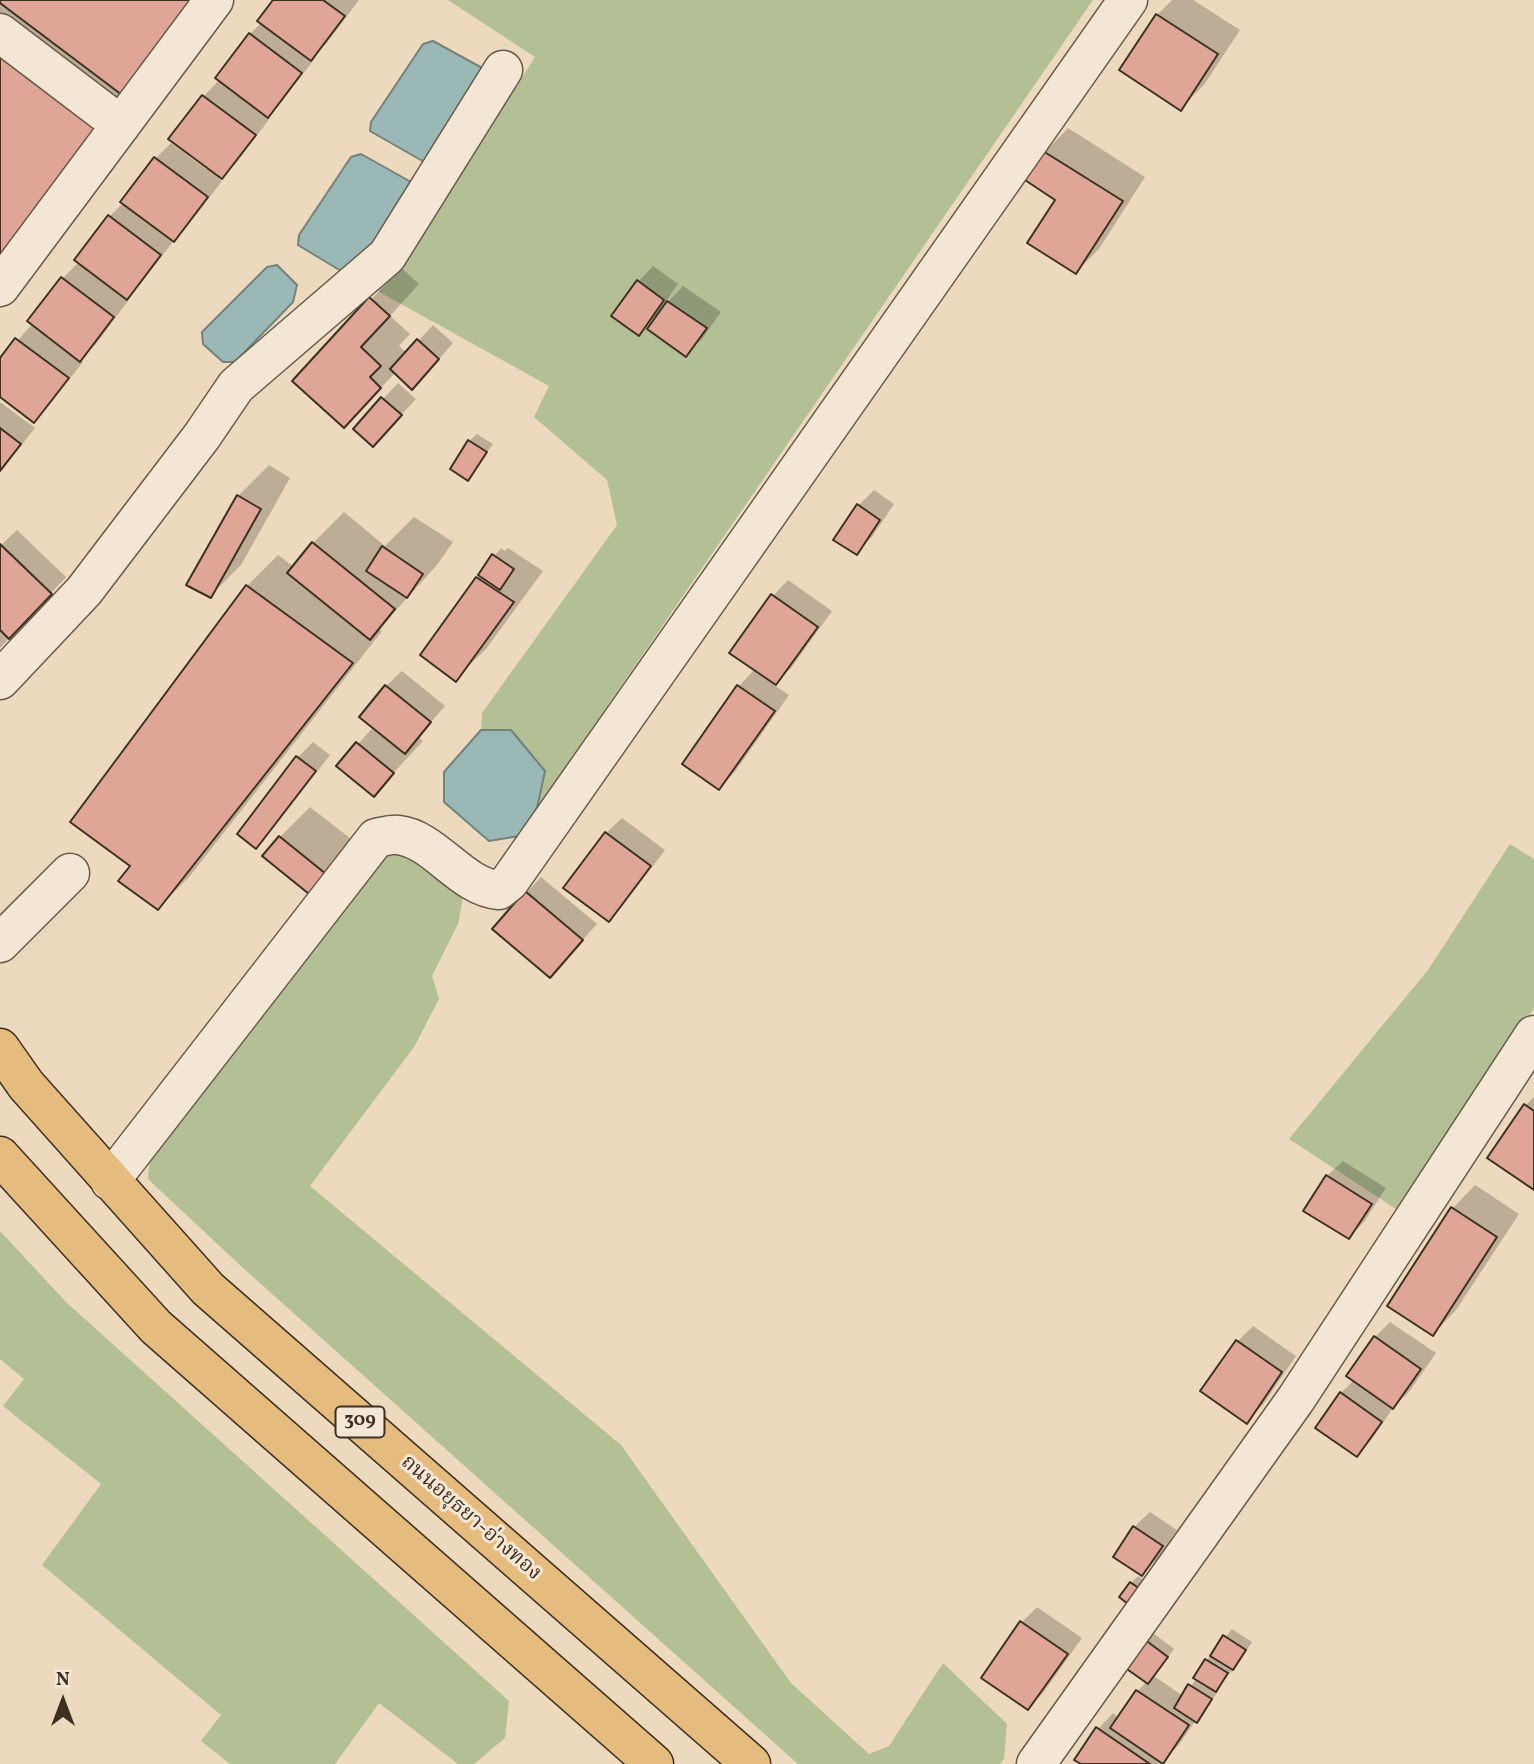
<!DOCTYPE html>
<html>
<head>
<meta charset="utf-8">
<style>
	body { margin:0 }
	#map { position:relative; width:1534px; height:1764px; overflow:hidden; background:#edd9bd; font-family:Vollkorn,serif }
	canvas { display:block }
	.north { position:absolute; left:28px; top:1666px; width:70px; height:70px; -webkit-text-stroke:5px #f3e6d4; paint-order:stroke; rotate:0deg; font-size:19px; font-weight:700; line-height:28px; text-align:center; color:#3b3022 }
	.north::after { content:''; display:block; margin:auto; width:24px; height:32px; background:#3b3022; clip-path:polygon(50% 0,100% 100%,50% 72%,0 100%) }
</style>
</head>
<body>
<div id="map">
<canvas width="1534" height="1764"></canvas>
<div class="north">N</div>
</div>
<script>
const ctx = document.querySelector('canvas').getContext('2d');
ctx.lineJoin = 'round';
function fillPath(path, color) {
  ctx.fillStyle = color;
  ctx.fill(path, 'evenodd');
}
function strokePath(path, color, width, dash) {
  ctx.strokeStyle = color;
  ctx.lineWidth = width;
  ctx.lineCap = dash ? 'butt' : 'round';
  ctx.setLineDash(dash || []);
  ctx.stroke(path);
}
function write(font, color, halo, rows, align = 'center') {
  ctx.font = font + ' Vollkorn,"Noto Serif Thai",serif';
  ctx.lineWidth = 6;
  ctx.setLineDash([]);
  ctx.textBaseline = 'middle';
  ctx.strokeStyle = halo;
  ctx.fillStyle = color;
  for (const [text, x, y, turn = 0] of rows) {
    ctx.save();
    ctx.translate(x, y);
    ctx.rotate((+turn || 0) * Math.PI / 180);
    ctx.textAlign = isNaN(turn) ? turn : align;
    if (halo) ctx.strokeText(text, 0, 0);
    ctx.fillText(text, 0, 0);
    ctx.restore();
  }
}
const green = new Path2D(`
	M448,0H1093L537,808L511,730H481L482,713L617,525L607,480L534,417L549,386L374,289L405,261L535,57Z
	M1510,844L1534,859V1008L1396,1209L1289,1139L1428,970Z
	M390,853L410,854L464,892L458,924L432,976L439,999L414,1047L310,1186L621,1445L791,1683L869,1754L889,1746L943,1663L1007,1724L1004,1759L1000,1764H798L242,1267L148,1179L150,1154L371,862Z
	M0,1231L66,1302L509,1701L505,1738L474,1764H458L379,1703L335,1764H230L201,1741L221,1715L42,1565L101,1484L3,1406L24,1379L0,1359Z`);
const water = new Path2D(`
	M433,41L484,69L426,163L370,131L371,122L423,44Z
	M361,154L411,182L371,253L341,271L298,245L299,235L351,157Z
	M277,265L297,285L293,302L235,362H223L203,344L202,332L267,267Z
	M481,730H511L545,771L537,808L519,836L489,841L444,802V772Z`);
const shadow = new Path2D(`
	M0,0H200L0,260Z
	M275,0H359L326,44L314,55L316,57L283,100L267,116L270,118L237,162L219,179L222,181L189,224L175,239L142,282L126,299L128,301L96,344L80,360L83,362L49,405L34,421L0,395V361L33,323L63,278L79,262L109,217L124,202L155,159L171,143L206,169L208,167L171,139L204,96L220,79L250,34L262,22Z
	M1172,0H1193L1240,30L1204,85L1181,108L1157,15Z
	M1068,128L1145,177L1099,249L1076,272L1057,199L1027,180L1045,152Z
	M653,266L678,284L666,301L668,302L683,286L721,312L702,339L686,354L655,317L638,333V282Z
	M401,268L419,284L390,316L410,334L399,346L407,353L433,325L453,343L428,372H396L344,426L295,381Z
	M398,383L416,399L388,429H355Z
	M0,402L35,428L0,473Z
	M477,434L493,444L468,478L469,441Z
	M269,465L290,478L241,565L210,596L238,496Z
	M874,490L894,504L872,537L856,553L858,506Z
	M344,512L385,546L414,517L453,542L437,565L379,629L382,631L189,877L158,908L132,865L247,586L278,555L294,567L313,543Z
	M17,530L66,577L0,648V546Z
	M501,548L505,551L508,548L543,571L486,649L455,679L477,578Z
	M788,580L832,611L791,668L774,685L789,695L734,773L719,788L684,763L739,686L755,669L773,596Z
	M402,671L445,706L418,737L423,741L373,795L339,766L374,726L386,686Z
	M313,742L330,755L271,831L256,846L298,757Z
	M310,807L355,842L309,892L280,837Z
	M622,818L665,850L624,904L609,919L606,833Z
	M541,877L597,924L550,976L526,893Z
	M1534,1097V1188L1526,1105Z
	M1343,1161L1386,1188L1364,1222L1349,1237L1327,1176Z
	M1475,1185L1519,1214L1456,1310L1433,1334L1452,1209Z
	M1390,1322L1436,1353L1409,1392L1395,1405L1372,1439L1357,1455L1341,1393L1354,1380L1375,1337Z
	M1253,1326L1296,1356L1262,1406L1246,1421L1202,1391L1238,1341Z
	M1150,1512L1177,1530L1157,1559L1142,1574L1134,1527Z
	M1138,1576L1149,1583L1121,1597L1131,1583Z
	M1037,1607L1082,1638L1043,1693L1028,1708L983,1677L1022,1622Z
	M1232,1629L1252,1642L1240,1661L1216,1690L1218,1691L1204,1713L1196,1720L1178,1746L1162,1761L1158,1764H1084L1098,1729L1113,1713L1119,1718L1138,1691L1147,1681L1146,1640L1153,1633L1174,1649L1154,1676L1183,1696L1197,1678L1207,1660Z`);
const building = new Path2D(`
	M0,0H194L122,95L0,3Z
	M273,0H323L345,16L311,61L257,21Z
	M1156,14L1218,54L1181,111L1119,70Z
	M249,33L302,73L268,118L215,78Z
	M0,54L100,128L0,261Z
	M202,95L256,135L222,179L168,139Z
	M1043,151L1123,201L1076,274L1027,243L1055,200L1025,180Z
	M154,157L208,197L174,242L120,202Z
	M108,215L161,255L127,300L74,260Z
	M61,277L114,317L80,362L27,321Z
	M637,280L664,300L639,336L611,316Z
	M369,297L390,316L361,347L381,366L370,377L381,388L344,428L292,381Z
	M667,301L707,328L686,357L647,329Z
	M15,338L69,378L34,423L0,397V358Z
	M417,339L439,359L412,390L390,369Z
	M381,397L402,415L373,447L353,429Z
	M0,428L21,444L0,471Z
	M468,440L487,452L468,481L450,469Z
	M237,495L261,509L211,598L186,585Z
	M857,504L880,520L857,555L833,540Z
	M312,542L395,609L370,640L287,573Z
	M0,544L52,594L9,639L0,630Z
	M382,546L423,574L407,598L366,571Z
	M492,554L514,569L500,590L478,575Z
	M476,577L514,602L456,682L420,655Z
	M246,585L353,663L158,910L118,881L130,866L70,822Z
	M771,594L818,627L776,685L729,653Z
	M385,685L431,722L405,754L359,717Z
	M737,685L775,711L719,790L682,764Z
	M356,742L394,773L374,797L336,766Z
	M296,756L316,771L256,849L237,834Z
	M605,832L651,866L609,922L563,888Z
	M279,836L326,874L309,894L262,856Z
	M525,891L583,940L550,978L492,929Z
	M1524,1104L1534,1111V1190L1487,1158Z
	M1326,1175L1372,1204L1349,1239L1303,1211Z
	M1451,1207L1497,1237L1433,1336L1387,1306Z
	M1374,1336L1421,1369L1393,1409L1346,1376Z
	M1236,1340L1282,1372L1247,1424L1200,1391Z
	M1340,1392L1382,1422L1357,1457L1315,1428Z
	M1133,1526L1163,1546L1142,1576L1113,1557Z
	M1130,1582L1143,1591L1132,1607L1119,1597Z
	M1020,1621L1068,1654L1028,1710L981,1678Z
	M1223,1635L1246,1650L1233,1670L1210,1656Z
	M1144,1639L1168,1657L1148,1684L1124,1667Z
	M1205,1659L1228,1673L1216,1692L1193,1678Z
	M1188,1684L1212,1699L1197,1723L1174,1708Z
	M1136,1690L1189,1725L1163,1764L1110,1728Z
	M1096,1727L1150,1764H1081L1074,1760Z`);
const minor = new Path2D(`
	M0,33L121,125
	M0,287L214,0
	M0,680L84,591L202,436L236,386L387,256L503,70
	M0,943L70,873
	M110,1181L376,838C382,837 391,834 398,835C435,839 461,887 499,890L509,882L1128,0
	M1036,1764L1296,1399L1534,1035`);
const major = new Path2D(`
	M0,1048L26,1085L208,1289L751,1764
	M0,1156L156,1327L654,1764`);
const shields = [
	[360,1422,49]
];
const shieldNames = [
	["309",360,1422]
];
const streetNames = [
	["ถนนอยุธยา-อ่างทอง",470,1519,41]
];
fillPath(green, '#b3c095');
fillPath(water, '#9ab9b6');
strokePath(water, '#74827b', 2);
fillPath(shadow, '#0003');
fillPath(building, '#dfa597');
strokePath(building, '#3b3022', 2);
strokePath(minor, '#685a49', 41);
strokePath(major, '#3b3022', 41);
strokePath(minor, '#f3e6d4', 38);
strokePath(major, '#e6bc7e', 38);
for (const [x, y, w] of shields) {
  const box = new Path2D();
  box.roundRect(x - w / 2, y - 15.5, w, 31, 5);
  ctx.fillStyle = '#f3e6d4';
  ctx.fill(box);
  strokePath(box, '#3b3022', 2);
}
write('bold 19px', '#3b3022', null, shieldNames);
write('21px', '#3b3022', '#f3e6d4', streetNames);
</script>
</body>
</html>
